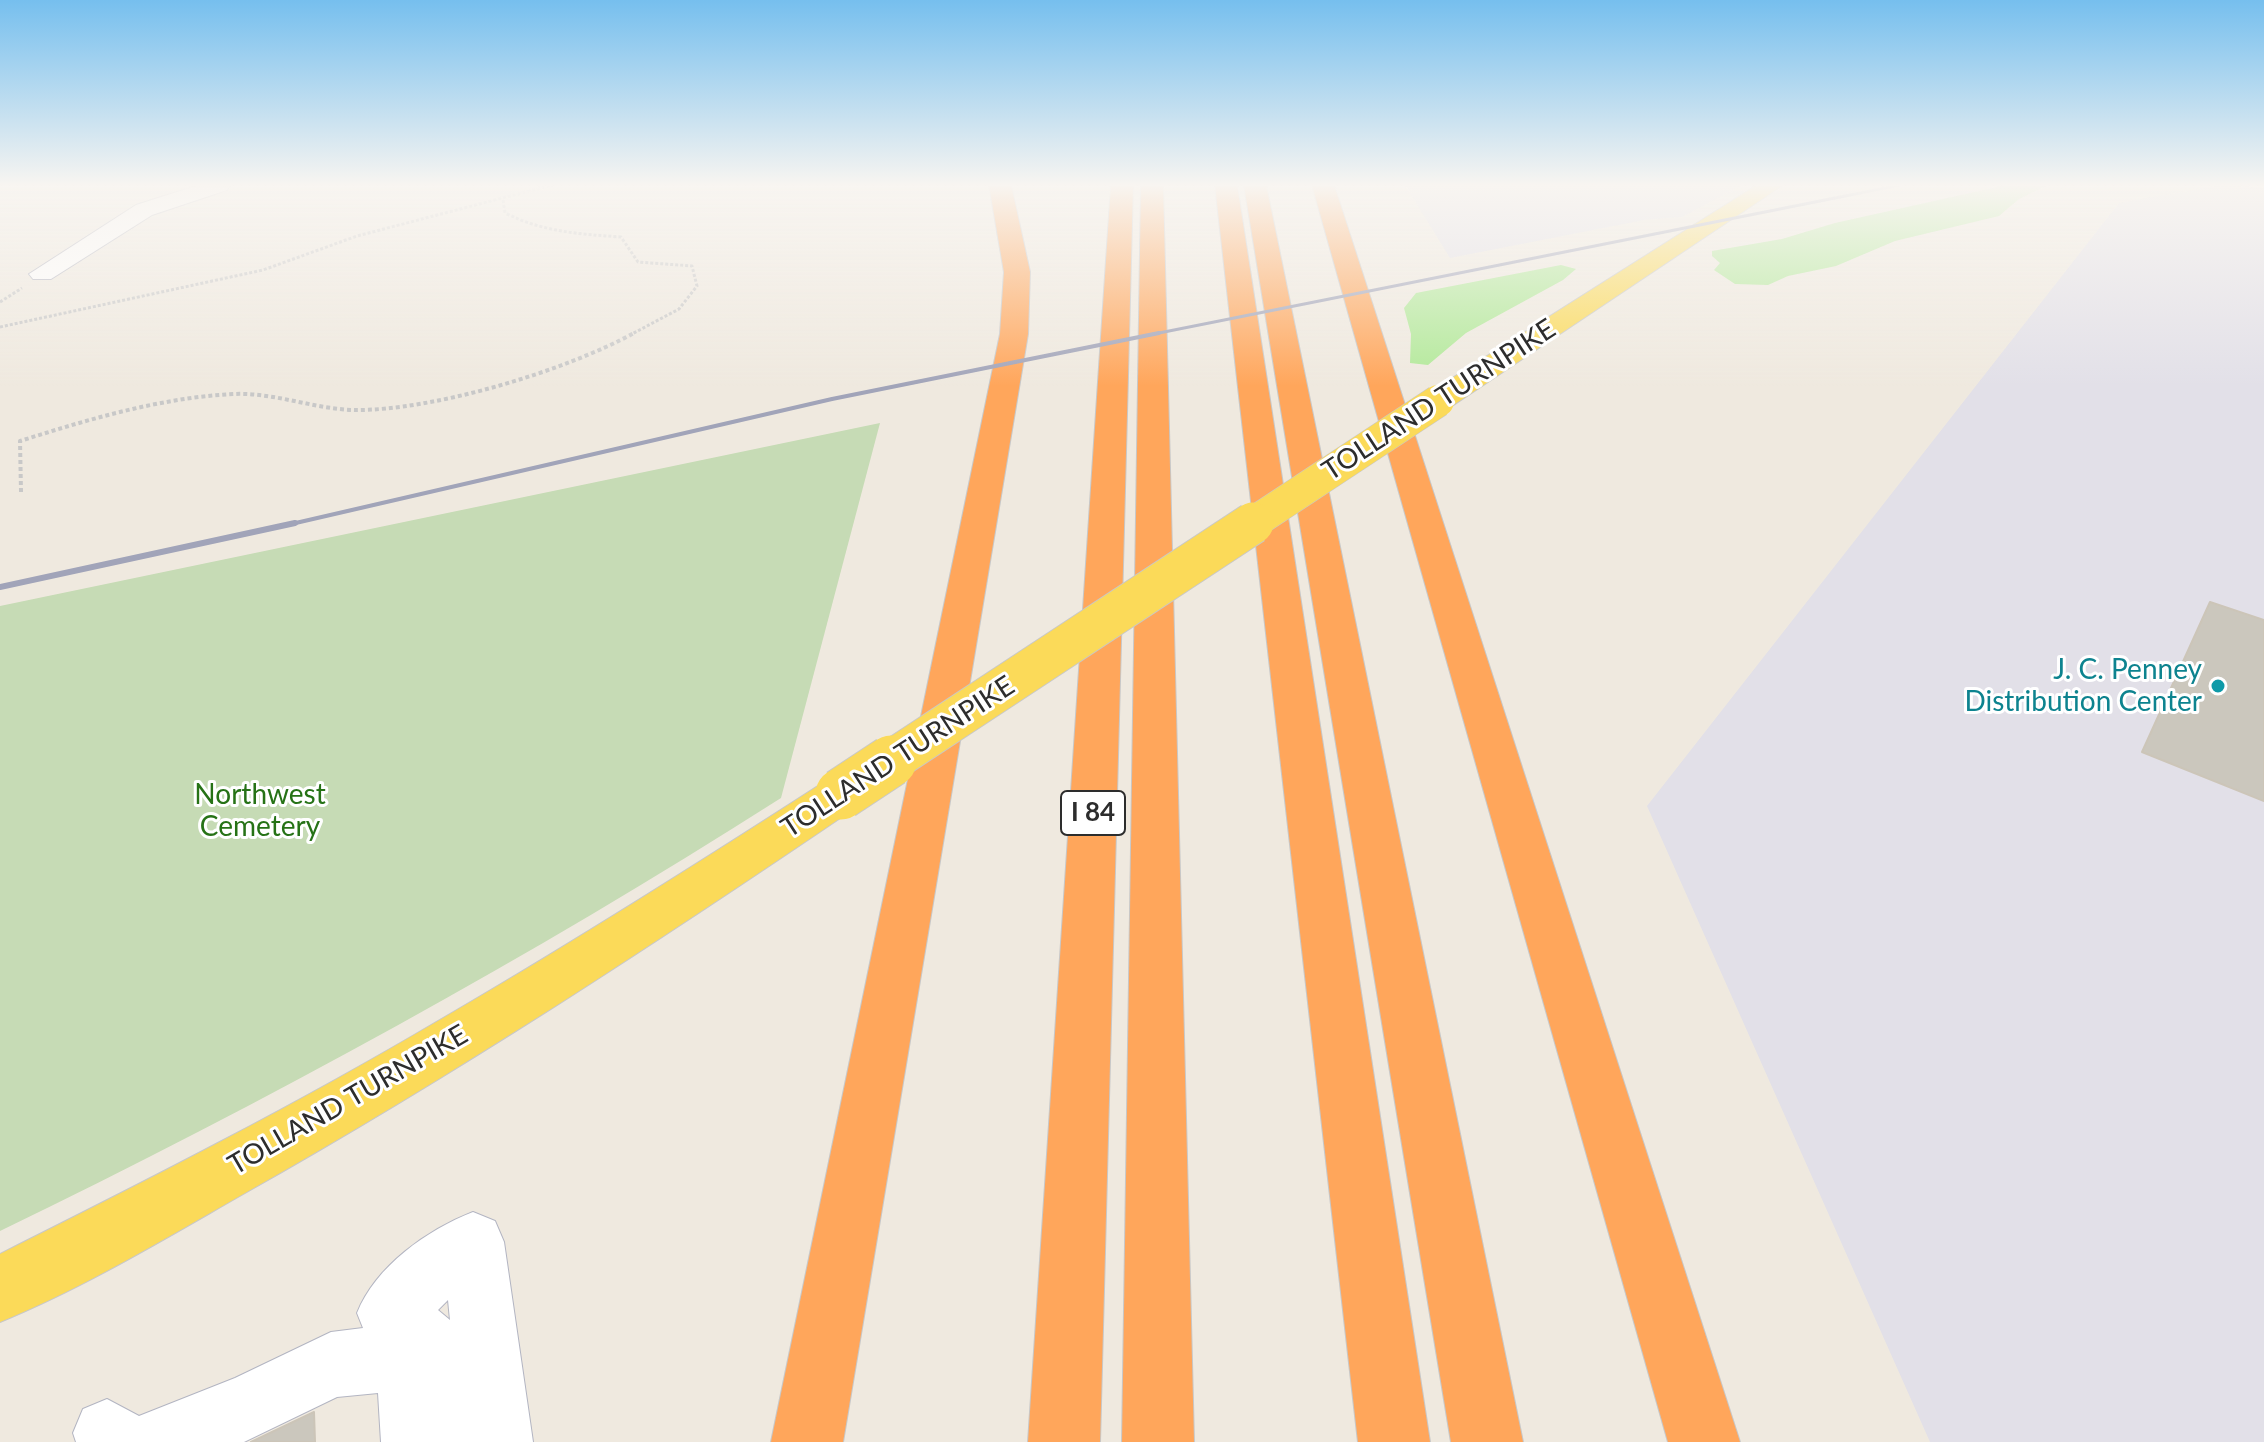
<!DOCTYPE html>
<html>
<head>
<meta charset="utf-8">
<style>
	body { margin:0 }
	canvas { display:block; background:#efe9df }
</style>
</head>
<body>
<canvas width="2264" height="1442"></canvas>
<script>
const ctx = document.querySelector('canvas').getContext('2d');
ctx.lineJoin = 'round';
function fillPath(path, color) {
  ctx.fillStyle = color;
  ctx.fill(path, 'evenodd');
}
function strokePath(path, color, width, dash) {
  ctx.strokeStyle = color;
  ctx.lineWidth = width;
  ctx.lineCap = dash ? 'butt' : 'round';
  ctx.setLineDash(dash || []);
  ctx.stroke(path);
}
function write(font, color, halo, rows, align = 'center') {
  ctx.font = font + ' Lato,sans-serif';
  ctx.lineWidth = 6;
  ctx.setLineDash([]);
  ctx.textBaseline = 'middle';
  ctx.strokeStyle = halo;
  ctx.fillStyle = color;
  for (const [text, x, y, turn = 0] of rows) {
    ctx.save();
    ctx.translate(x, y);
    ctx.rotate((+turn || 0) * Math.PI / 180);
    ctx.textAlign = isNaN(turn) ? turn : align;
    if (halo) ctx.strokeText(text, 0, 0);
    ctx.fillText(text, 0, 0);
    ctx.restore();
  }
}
const industrial = new Path2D(`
	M1405,185H1742L1682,217L1644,220L1450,258Z
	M2222,185L2264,188V1442H1930L1647,806L2119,203Z`);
const green = new Path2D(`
	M2006,185H2048L2019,199L1999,216L1895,241L1836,266L1788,276L1768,285L1735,284L1714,270L1720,263L1712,256V251L1782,239L1835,223Z
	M1561,265L1576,269L1563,280L1466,333L1428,365L1410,363L1411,334L1404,308L1416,293Z`);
const cemetery = new Path2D(`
	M880,423L781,798C530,958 268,1101 0,1231V606Z`);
const building = new Path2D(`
	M2210,602L2264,620V801L2142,752Z
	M314,1412L315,1442H251Z`);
const pathFar1 = new Path2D(`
	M503,200L505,213C543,232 579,234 621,237L638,262L692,266L697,286L679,309L630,335
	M0,302L22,288
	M0,327L263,270L357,236L552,185`);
const path = new Path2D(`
	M21,492L20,441C90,419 159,398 233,394C273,392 314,409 354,410C432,411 565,371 634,333`);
const minor = new Path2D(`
	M199,185H230L227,190L152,215L51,279H33L29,274L136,205Z
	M473,1212L495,1221L504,1242L533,1442H381L378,1393L337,1397L244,1442H76L73,1433L83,1409L107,1399L139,1416L235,1378L331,1332L363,1328L357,1313C376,1266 427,1230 473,1212ZM448,1300L450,1320L438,1310Z`);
const major = new Path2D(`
	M1757,185H1783L1449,408H1427L1422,401L1427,394Z
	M841,777L858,782L864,794L858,806C658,942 456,1074 245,1193C166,1238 85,1287 0,1322V1254C148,1180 296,1105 438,1021C569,945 697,864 824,782Z`);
const highway = new Path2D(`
	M989,185H1011L1030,272L1028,334L843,1442H771L1000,334L1004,272Z
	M1111,185H1133L1100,1442H1028Z
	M1141,185H1163L1194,1442H1122Z
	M1215,185H1237L1430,1442H1358Z
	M1244,185H1266L1523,1442H1451Z
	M1312,185H1334L1740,1442H1668Z`);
const railFar2 = new Path2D(`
	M1149,335L1900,185`);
const railFar1 = new Path2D(`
	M287,525L832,399L1159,333`);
const rail = new Path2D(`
	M0,587L295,523`);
const majorBridgeFar2 = new Path2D(`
	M1250,525L1438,401`);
const majorBridgeFar1 = new Path2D(`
	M888,763L1253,523`);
const majorBridge = new Path2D(`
	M841,794L891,761`);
const markers = [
	[2218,686,8,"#0f9aa8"]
];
const shields = [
	[1093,813,64]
];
const shieldNames = [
	["I 84",1093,813]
];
const streetNames = [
	["TOLLAND TURNPIKE",1439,400,-33],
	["TOLLAND TURNPIKE",898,757,-33],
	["TOLLAND TURNPIKE",348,1100,-30]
];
const cultureNames = [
	["J. C. Penney",2202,670],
	["Distribution Center",2202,702]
];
const parkNames = [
	["Northwest",260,795],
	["Cemetery",260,827]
];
fillPath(industrial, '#e2e0e8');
fillPath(green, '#b2e999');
fillPath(cemetery, '#c6dbb5');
fillPath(building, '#cbc7bd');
strokePath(building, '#ccc5b8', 2);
strokePath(minor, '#b3b5c2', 2);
strokePath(major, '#c8c8c8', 2);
strokePath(highway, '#c8c8c8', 2);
strokePath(pathFar1, '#c8c8c8', 3, [3, 2]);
strokePath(path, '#c8c8c8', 4, [4, 3]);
fillPath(minor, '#fff');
fillPath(major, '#fbda59');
fillPath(highway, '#ffa65b');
strokePath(railFar2, '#a1a4b9', 3);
strokePath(railFar1, '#a1a4b9', 4);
strokePath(rail, '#a1a4b9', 6);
strokePath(majorBridgeFar2, '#c8c8c8', 33, []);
strokePath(majorBridgeFar1, '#c8c8c8', 43, []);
strokePath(majorBridge, '#c8c8c8', 53, []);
strokePath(majorBridgeFar2, '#fbda59', 32);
strokePath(majorBridgeFar1, '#fbda59', 41);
strokePath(majorBridge, '#fbda59', 51);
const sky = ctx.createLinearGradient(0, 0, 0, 386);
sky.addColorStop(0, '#76bfee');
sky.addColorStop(0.48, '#f8f5f1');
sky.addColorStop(1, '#f8f5f100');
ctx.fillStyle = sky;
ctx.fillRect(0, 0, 2264, 386);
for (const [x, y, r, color] of markers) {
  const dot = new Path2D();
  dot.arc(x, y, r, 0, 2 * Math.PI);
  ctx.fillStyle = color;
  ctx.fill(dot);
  strokePath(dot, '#fff', 3);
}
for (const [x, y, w] of shields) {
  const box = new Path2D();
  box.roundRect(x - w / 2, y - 22, w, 44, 6);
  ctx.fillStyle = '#fff';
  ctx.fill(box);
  strokePath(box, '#2d2d2d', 2);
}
write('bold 26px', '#2d2d2d', null, shieldNames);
write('28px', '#2d2d2d', '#fff', streetNames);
write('28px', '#0d838f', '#fff', cultureNames, 'right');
write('28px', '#267216', '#fff', parkNames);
</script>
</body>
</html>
